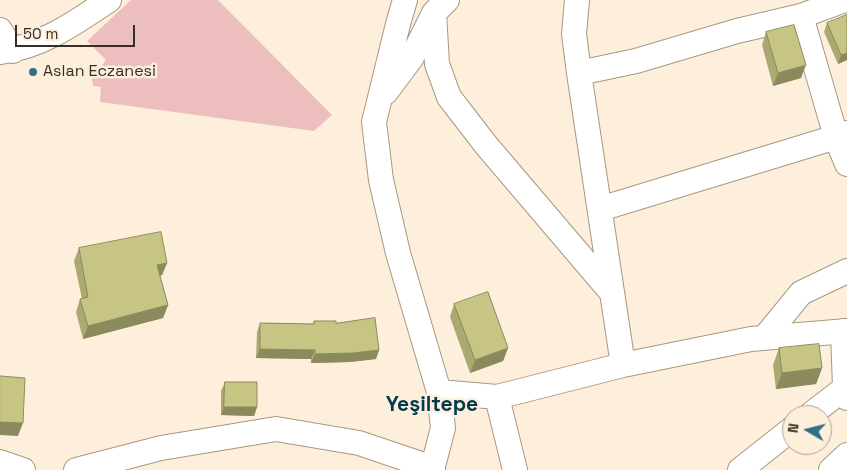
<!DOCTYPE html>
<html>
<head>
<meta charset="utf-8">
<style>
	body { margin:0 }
	#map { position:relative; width:847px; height:470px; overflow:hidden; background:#fdefdb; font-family:"Space Grotesk",sans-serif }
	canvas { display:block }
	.north { position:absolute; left:782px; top:405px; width:50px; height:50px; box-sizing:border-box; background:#fdefdb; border:1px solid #ada292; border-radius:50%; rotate:278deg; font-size:14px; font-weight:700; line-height:20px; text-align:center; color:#352f25 }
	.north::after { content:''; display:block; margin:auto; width:18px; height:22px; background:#327086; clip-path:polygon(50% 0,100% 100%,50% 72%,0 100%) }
	.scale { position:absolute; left:15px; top:25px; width:120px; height:22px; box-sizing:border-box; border:2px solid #352f25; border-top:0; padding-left:6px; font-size:15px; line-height:18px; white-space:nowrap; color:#352f25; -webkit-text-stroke:4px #fdefdb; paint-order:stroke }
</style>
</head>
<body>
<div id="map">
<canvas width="847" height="470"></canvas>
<div class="north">N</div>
<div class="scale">50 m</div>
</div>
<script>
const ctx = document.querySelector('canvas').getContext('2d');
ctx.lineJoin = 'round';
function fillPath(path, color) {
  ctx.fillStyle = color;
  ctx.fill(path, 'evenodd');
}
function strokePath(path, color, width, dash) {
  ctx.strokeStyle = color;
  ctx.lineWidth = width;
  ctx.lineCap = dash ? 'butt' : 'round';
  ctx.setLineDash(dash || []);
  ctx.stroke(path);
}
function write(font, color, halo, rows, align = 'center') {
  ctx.font = font + ' "Space Grotesk",sans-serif';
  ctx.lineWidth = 5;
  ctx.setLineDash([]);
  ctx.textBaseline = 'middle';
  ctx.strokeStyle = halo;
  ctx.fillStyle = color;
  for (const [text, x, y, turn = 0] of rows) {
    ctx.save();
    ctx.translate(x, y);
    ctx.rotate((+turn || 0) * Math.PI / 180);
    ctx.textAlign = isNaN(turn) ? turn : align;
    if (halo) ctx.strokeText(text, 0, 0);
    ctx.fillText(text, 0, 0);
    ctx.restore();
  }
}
const green = new Path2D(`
	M131,0H218L332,115L314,131L100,102L101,87L93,86L92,79L106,60L87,41Z`);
const minor = new Path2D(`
	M405,0L398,24L374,122L381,180L398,253L439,392L443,428L432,470
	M577,0L574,34L579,73L623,365
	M434,13L437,64L449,97L486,145L612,293
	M0,30L13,51
	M0,52C41,47 75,23 109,0
	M579,73L636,61L737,31L801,16L845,0
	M386,92L412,57L434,13L447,0
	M847,133L836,137L847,164
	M600,209L836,137L801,16
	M843,331L845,388L847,398
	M765,337L801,293L847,271
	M439,392L497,397L623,365L751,339L847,331
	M497,397L515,470
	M810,415L845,388
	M0,462L23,470
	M76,470L161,448L276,429L359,443L433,468
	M740,470L792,429
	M831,470L847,455`);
const wall = new Path2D(`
	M827,23L847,60L838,64L824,32Z
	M766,32L801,78L773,86L762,45Z
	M79,248L167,263L162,275L160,276L168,305L163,318L83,339L76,312L80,299H82L74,261Z
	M454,304L508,348L503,361L470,373L450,317Z
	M314,321L336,323L379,350L376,359L350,362L311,363V359L256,358L257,332L260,323L313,324Z
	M779,348L822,368L816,384L776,389L773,365Z
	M225,382L257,407L254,416L221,415V391Z`);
const shadedWall = new Path2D(`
	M847,53V60L838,64L841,55Z
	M806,65L801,78L773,86L778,73Z
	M167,263L162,275L152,277L157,265Z
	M168,305L163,318L83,339L88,326Z
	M508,348L503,361L470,373L475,360Z
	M260,349L315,350L311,359L256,358Z
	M379,350L376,359L350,362L311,363L315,354Z
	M822,368L816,384L776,389L782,373Z
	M224,407H257L254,416L221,415Z
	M0,422L23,423L18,436L0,435Z`);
const building = new Path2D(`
	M847,15V53L841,55L827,23Z
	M794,25L806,65L778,73L766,32Z
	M161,232L167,263L157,265L168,305L88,326L80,299L88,297L79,248Z
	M488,292L508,348L475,360L454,304Z
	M375,318L379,350L353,353L315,354V350L260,349V323L314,324V321H336V323Z
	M819,344L822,368L782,373L779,348Z
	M0,376L25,378L23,423L0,422Z
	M225,382H257V407H224Z`);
const markers = [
	[33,72,5,"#327086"]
];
const poiNames = [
	["Aslan Eczanesi",43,72]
];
const districtNames = [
	["Yeşiltepe",432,405]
];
fillPath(green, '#edbebe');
strokePath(minor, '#a89881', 26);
strokePath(minor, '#fff', 24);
fillPath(wall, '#aba971');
fillPath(shadedWall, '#8b8a5c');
fillPath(building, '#c7c583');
strokePath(building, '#8b8a5c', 1);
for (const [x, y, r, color] of markers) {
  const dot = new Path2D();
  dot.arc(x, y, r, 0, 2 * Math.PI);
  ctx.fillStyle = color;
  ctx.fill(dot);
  strokePath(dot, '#fdefdb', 2);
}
write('16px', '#352f25', '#fdefdb', poiNames, 'left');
write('bold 21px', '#023a4b', '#fdefdb', districtNames);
</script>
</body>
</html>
